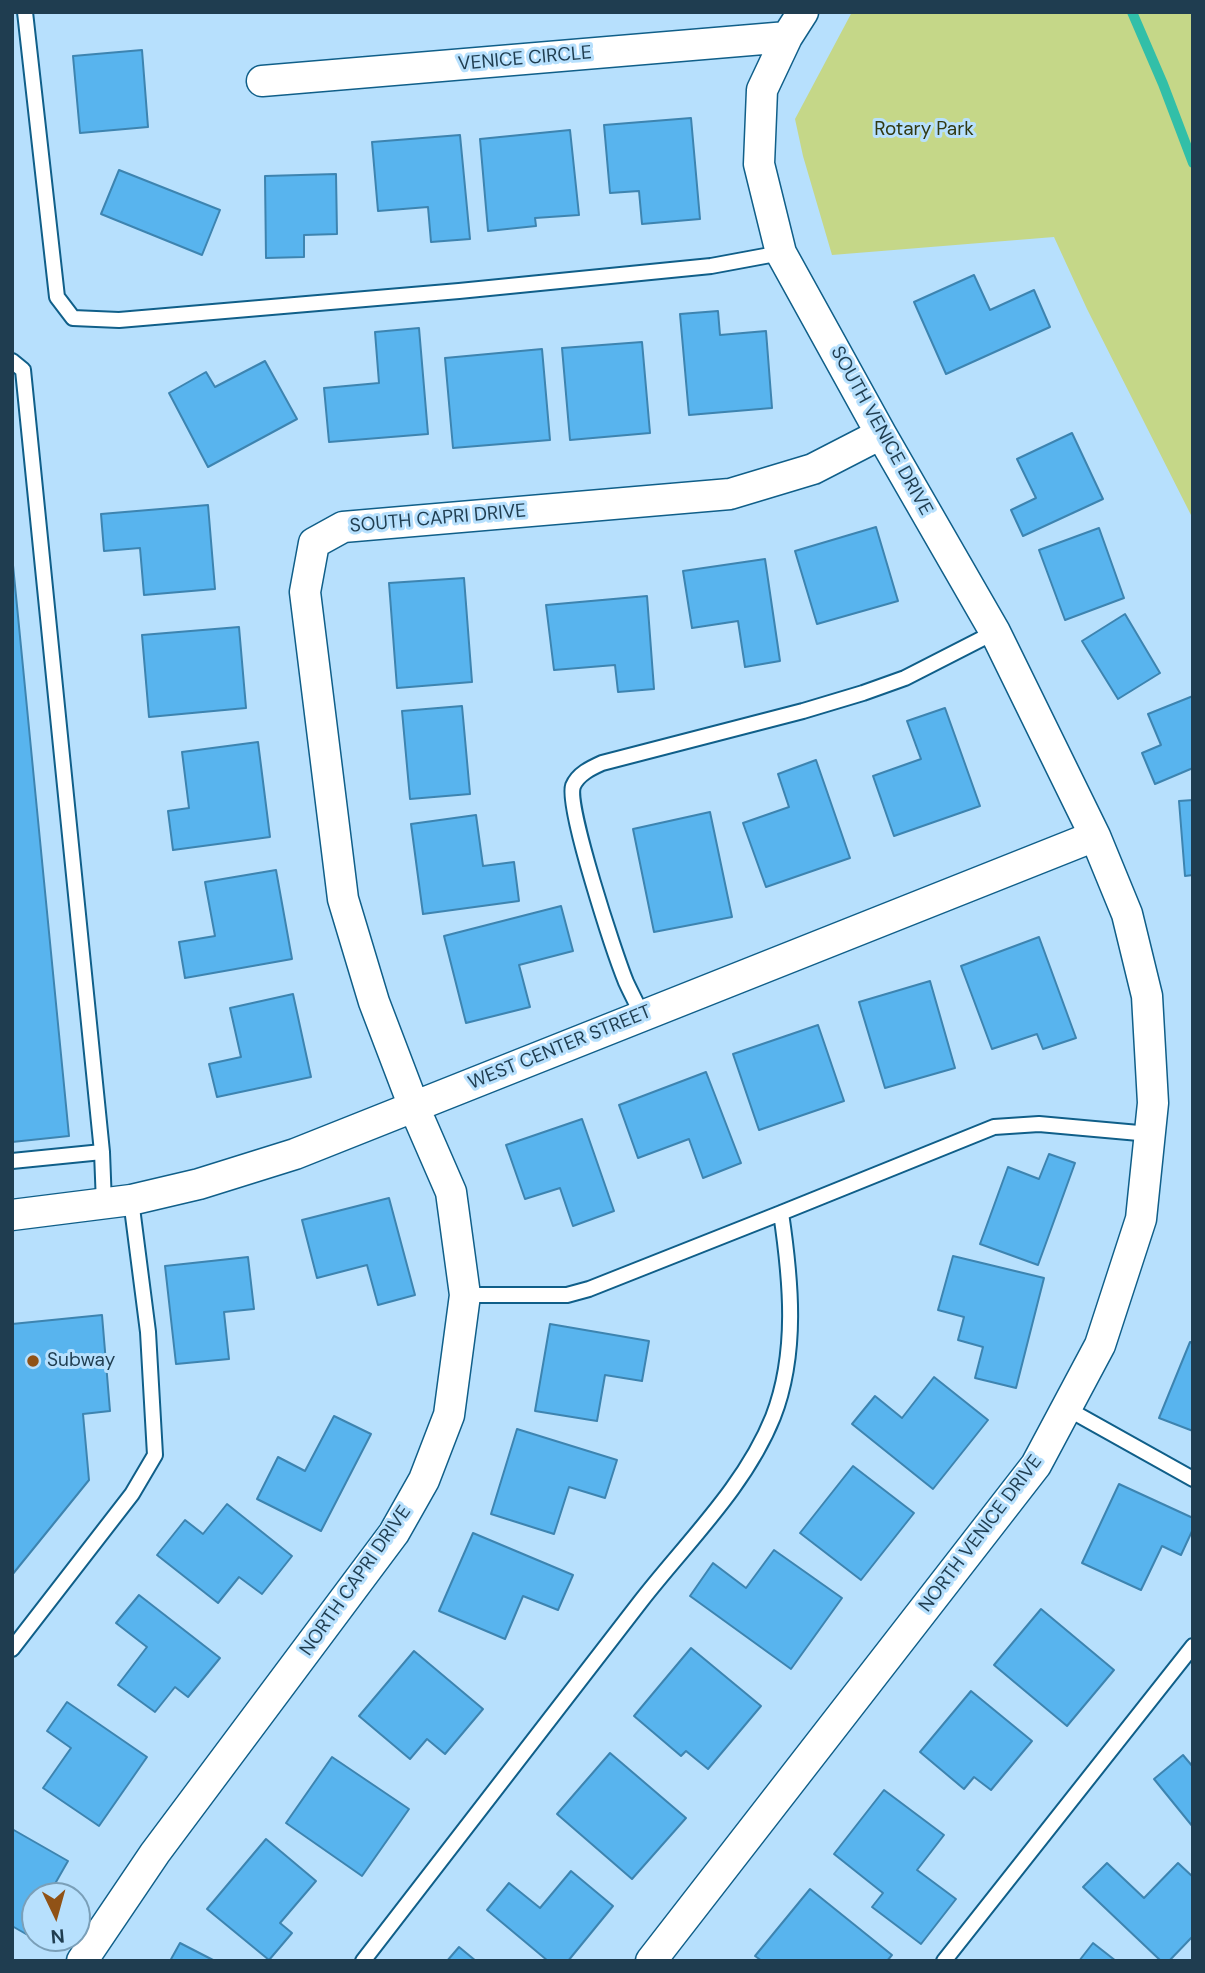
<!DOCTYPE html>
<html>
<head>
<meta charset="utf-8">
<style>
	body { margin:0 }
	#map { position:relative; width:1205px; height:1973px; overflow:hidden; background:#b7e0fd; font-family:"DM Sans",sans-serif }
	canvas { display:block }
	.frame { position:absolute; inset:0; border:14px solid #1f3d50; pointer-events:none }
	.north { position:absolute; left:21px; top:1882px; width:70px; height:70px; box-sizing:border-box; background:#b7e0fd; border:2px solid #7a9fb8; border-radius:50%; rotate:175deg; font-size:19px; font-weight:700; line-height:28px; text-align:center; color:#1f3d50 }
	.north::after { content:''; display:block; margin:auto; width:24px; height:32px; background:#905216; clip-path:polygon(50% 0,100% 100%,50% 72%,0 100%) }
</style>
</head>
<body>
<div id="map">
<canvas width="1205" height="1973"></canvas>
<div class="frame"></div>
<div class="north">N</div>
</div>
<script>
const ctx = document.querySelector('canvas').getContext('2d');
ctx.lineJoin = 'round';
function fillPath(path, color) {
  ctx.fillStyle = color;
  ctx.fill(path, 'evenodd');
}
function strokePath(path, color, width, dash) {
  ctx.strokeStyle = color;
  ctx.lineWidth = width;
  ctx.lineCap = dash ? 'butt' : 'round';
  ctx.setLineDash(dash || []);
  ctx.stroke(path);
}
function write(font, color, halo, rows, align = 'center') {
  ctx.font = font + ' "DM Sans",sans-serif';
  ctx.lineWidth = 6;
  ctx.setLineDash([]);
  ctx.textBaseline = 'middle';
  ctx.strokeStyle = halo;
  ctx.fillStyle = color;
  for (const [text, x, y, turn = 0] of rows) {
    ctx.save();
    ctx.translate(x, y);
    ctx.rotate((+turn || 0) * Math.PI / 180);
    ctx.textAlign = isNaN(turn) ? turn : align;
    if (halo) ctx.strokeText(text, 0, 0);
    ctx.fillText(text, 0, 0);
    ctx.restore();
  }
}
const green = new Path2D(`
	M852,12H1193V519L1087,309L1054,237L832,255L803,156L795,119Z`);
const stream = new Path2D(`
	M1132,12L1163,84L1193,163`);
const building = new Path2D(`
	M142,50L148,127L80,133L73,56Z
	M691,118L700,219L642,224L639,191L610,193L604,125Z
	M570,130L579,215L535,218L536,226L488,231L480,139Z
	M460,135L470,239L431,242L428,207L378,211L372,142Z
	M119,170L220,210L202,255L101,214Z
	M336,174L337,234L304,235V257L266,258L265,176Z
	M974,275L990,310L1034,290L1050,327L946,374L914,302Z
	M718,311L720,335L766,331L772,408L689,415L680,314Z
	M419,328L428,434L329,442L324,388L379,383L375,332Z
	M642,342L650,433L570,440L562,348Z
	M542,349L550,440L453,448L445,358Z
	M265,361L297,419L208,467L169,393L206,372L215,387Z
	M1072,433L1103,499L1023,536L1011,510L1036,498L1017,459Z
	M208,505L215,589L144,595L140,548L104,551L101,514Z
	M876,527L898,601L817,624L795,551Z
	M1099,528L1124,598L1065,620L1039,550Z
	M12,555L69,1136L12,1142Z
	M765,559L780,661L745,667L738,621L692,628L683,571Z
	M464,578L472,682L397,688L389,583Z
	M647,596L654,689L618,692L615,665L554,670L546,605Z
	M1125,614L1160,673L1118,699L1082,641Z
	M239,627L246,708L149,717L142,635Z
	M1193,696V768L1155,784L1142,753L1161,745L1148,714Z
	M462,706L470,794L410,799L402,711Z
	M945,708L980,806L894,836L873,776L921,759L907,721Z
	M258,742L270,837L173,850L168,811L189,808L182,752Z
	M816,760L850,858L766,887L743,823L789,807L778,774Z
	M1193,800V875L1185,876L1179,801Z
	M710,812L732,917L654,932L633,829Z
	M476,815L483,866L514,862L519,901L423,914L411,824Z
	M276,870L292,959L185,978L179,942L215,936L205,882Z
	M561,906L573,951L519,965L530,1007L466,1023L444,936Z
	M1039,937L1076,1038L1043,1049L1037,1034L992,1049L961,966Z
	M930,981L955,1068L885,1088L859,1002Z
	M293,994L311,1077L217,1097L209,1064L241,1057L230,1008Z
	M818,1025L844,1101L759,1130L733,1054Z
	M706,1072L741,1163L703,1178L689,1139L638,1158L619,1105Z
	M582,1119L614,1211L573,1226L560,1188L525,1199L506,1145Z
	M1049,1154L1075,1163L1038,1265L980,1244L1008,1167L1039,1179Z
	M389,1198L415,1295L378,1305L367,1265L317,1278L302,1220Z
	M953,1256L1044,1278L1016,1388L975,1378L983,1347L958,1340L964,1317L938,1310Z
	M248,1257L254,1309L224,1312L229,1359L176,1364L165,1266Z
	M102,1315L110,1411L83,1414L89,1480L12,1575V1324Z
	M550,1324L649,1341L642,1381L605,1375L597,1421L535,1411Z
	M1190,1342L1193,1343V1431L1159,1418Z
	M934,1377L988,1420L933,1489L852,1424L875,1396L902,1418Z
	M334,1416L371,1434L321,1531L257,1499L278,1457L305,1471Z
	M517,1429L617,1460L605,1498L569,1487L554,1534L491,1514Z
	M853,1466L914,1513L861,1580L800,1533Z
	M1119,1484L1193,1518V1529L1181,1555L1162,1546L1141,1590L1082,1563Z
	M227,1504L292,1556L262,1594L239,1577L218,1603L157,1555L185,1520L203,1534Z
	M473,1533L573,1575L558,1610L523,1596L505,1639L439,1611Z
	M774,1550L842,1598L791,1669L690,1596L713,1563L746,1588Z
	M139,1595L220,1658L188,1697L175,1687L155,1712L118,1685L147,1647L116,1623Z
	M1041,1609L1114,1670L1067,1726L994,1665Z
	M691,1648L761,1706L708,1769L686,1751L681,1756L634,1716Z
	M414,1651L483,1709L445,1754L427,1739L410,1759L359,1716Z
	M971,1691L1032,1741L991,1790L974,1777L964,1789L920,1752Z
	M67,1702L147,1757L99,1826L43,1788L71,1748L47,1731Z
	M610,1753L686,1818L632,1879L557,1814Z
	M1183,1755L1193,1767V1827L1154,1779Z
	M332,1757L409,1809L362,1876L286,1823Z
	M884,1790L944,1835L917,1870L956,1899L921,1944L872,1907L883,1893L834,1854Z
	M12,1829L68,1861L48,1896H35V1918L26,1934L12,1926Z
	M266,1839L316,1881L280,1923L292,1933L269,1960L207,1909Z
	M1107,1863L1144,1898L1178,1863L1193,1877V1936L1169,1961H1161L1083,1887Z
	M571,1871L613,1906L568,1961H548L487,1910L509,1883L540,1908Z
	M810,1889L892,1955L887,1961H762L755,1956Z
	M180,1943L215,1961H170Z
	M1093,1943L1116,1961H1079Z
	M459,1947L476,1961H447Z`);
const lane = new Path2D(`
	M25,12L57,297L73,318L119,320L459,291L711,266L781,253
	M12,361L23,370L102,1152L104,1204
	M642,1015C637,1004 631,993 626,982C615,955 566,807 573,786C578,774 591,768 602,763L803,711L863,693L905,678L995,632
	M12,1161L102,1152
	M781,1213L994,1127L1039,1124L1150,1134
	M1066,1408L1193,1479
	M12,1649L132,1494L155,1455L148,1332L131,1200
	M363,1961C456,1841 548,1721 641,1601C686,1543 745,1487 773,1417C798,1353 791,1280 781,1213L589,1289L567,1295H465
	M944,1961L1193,1646`);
const street = new Path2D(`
	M262,81L787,37
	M12,1215L131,1200L199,1184L295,1154L1095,836
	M82,1961L155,1853L394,1533L424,1480L449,1415L465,1295L451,1192L414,1107L374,1002L343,899L305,592L314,543L343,527L730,494L813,469L881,434
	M651,1961L1036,1465L1100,1345L1141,1219L1153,1103L1147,996L1127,914L1095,836L995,632L881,434L781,253L759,164L762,90L787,37L803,12`);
const markers = [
	[33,1361,7,"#905216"]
];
const streetNames = [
	["VENICE CIRCLE",525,59,-5],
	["SOUTH VENICE DRIVE",881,431,61],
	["SOUTH CAPRI DRIVE",438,519,-5],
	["WEST CENTER STREET",560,1048,-22],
	["NORTH VENICE DRIVE",981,1534,-53],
	["NORTH CAPRI DRIVE",356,1581,-55]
];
const parkNames = [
	["Rotary Park",924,130]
];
const poiNames = [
	["Subway",47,1361]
];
fillPath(green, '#c5d788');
strokePath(stream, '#32bfa8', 10);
fillPath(building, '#58b4ee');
strokePath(building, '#3d84b0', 2);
strokePath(lane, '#105f89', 18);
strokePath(street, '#105f89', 33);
strokePath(lane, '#fff', 14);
strokePath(street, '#fff', 30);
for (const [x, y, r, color] of markers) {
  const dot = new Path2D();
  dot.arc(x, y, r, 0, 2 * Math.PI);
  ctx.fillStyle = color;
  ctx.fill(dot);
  strokePath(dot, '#b7e0fd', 2.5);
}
write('19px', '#1f3d50', '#b7e0fd', streetNames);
write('19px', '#313912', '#b7e0fd', parkNames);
write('19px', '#1f3d50', '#b7e0fd', poiNames, 'left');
</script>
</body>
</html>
